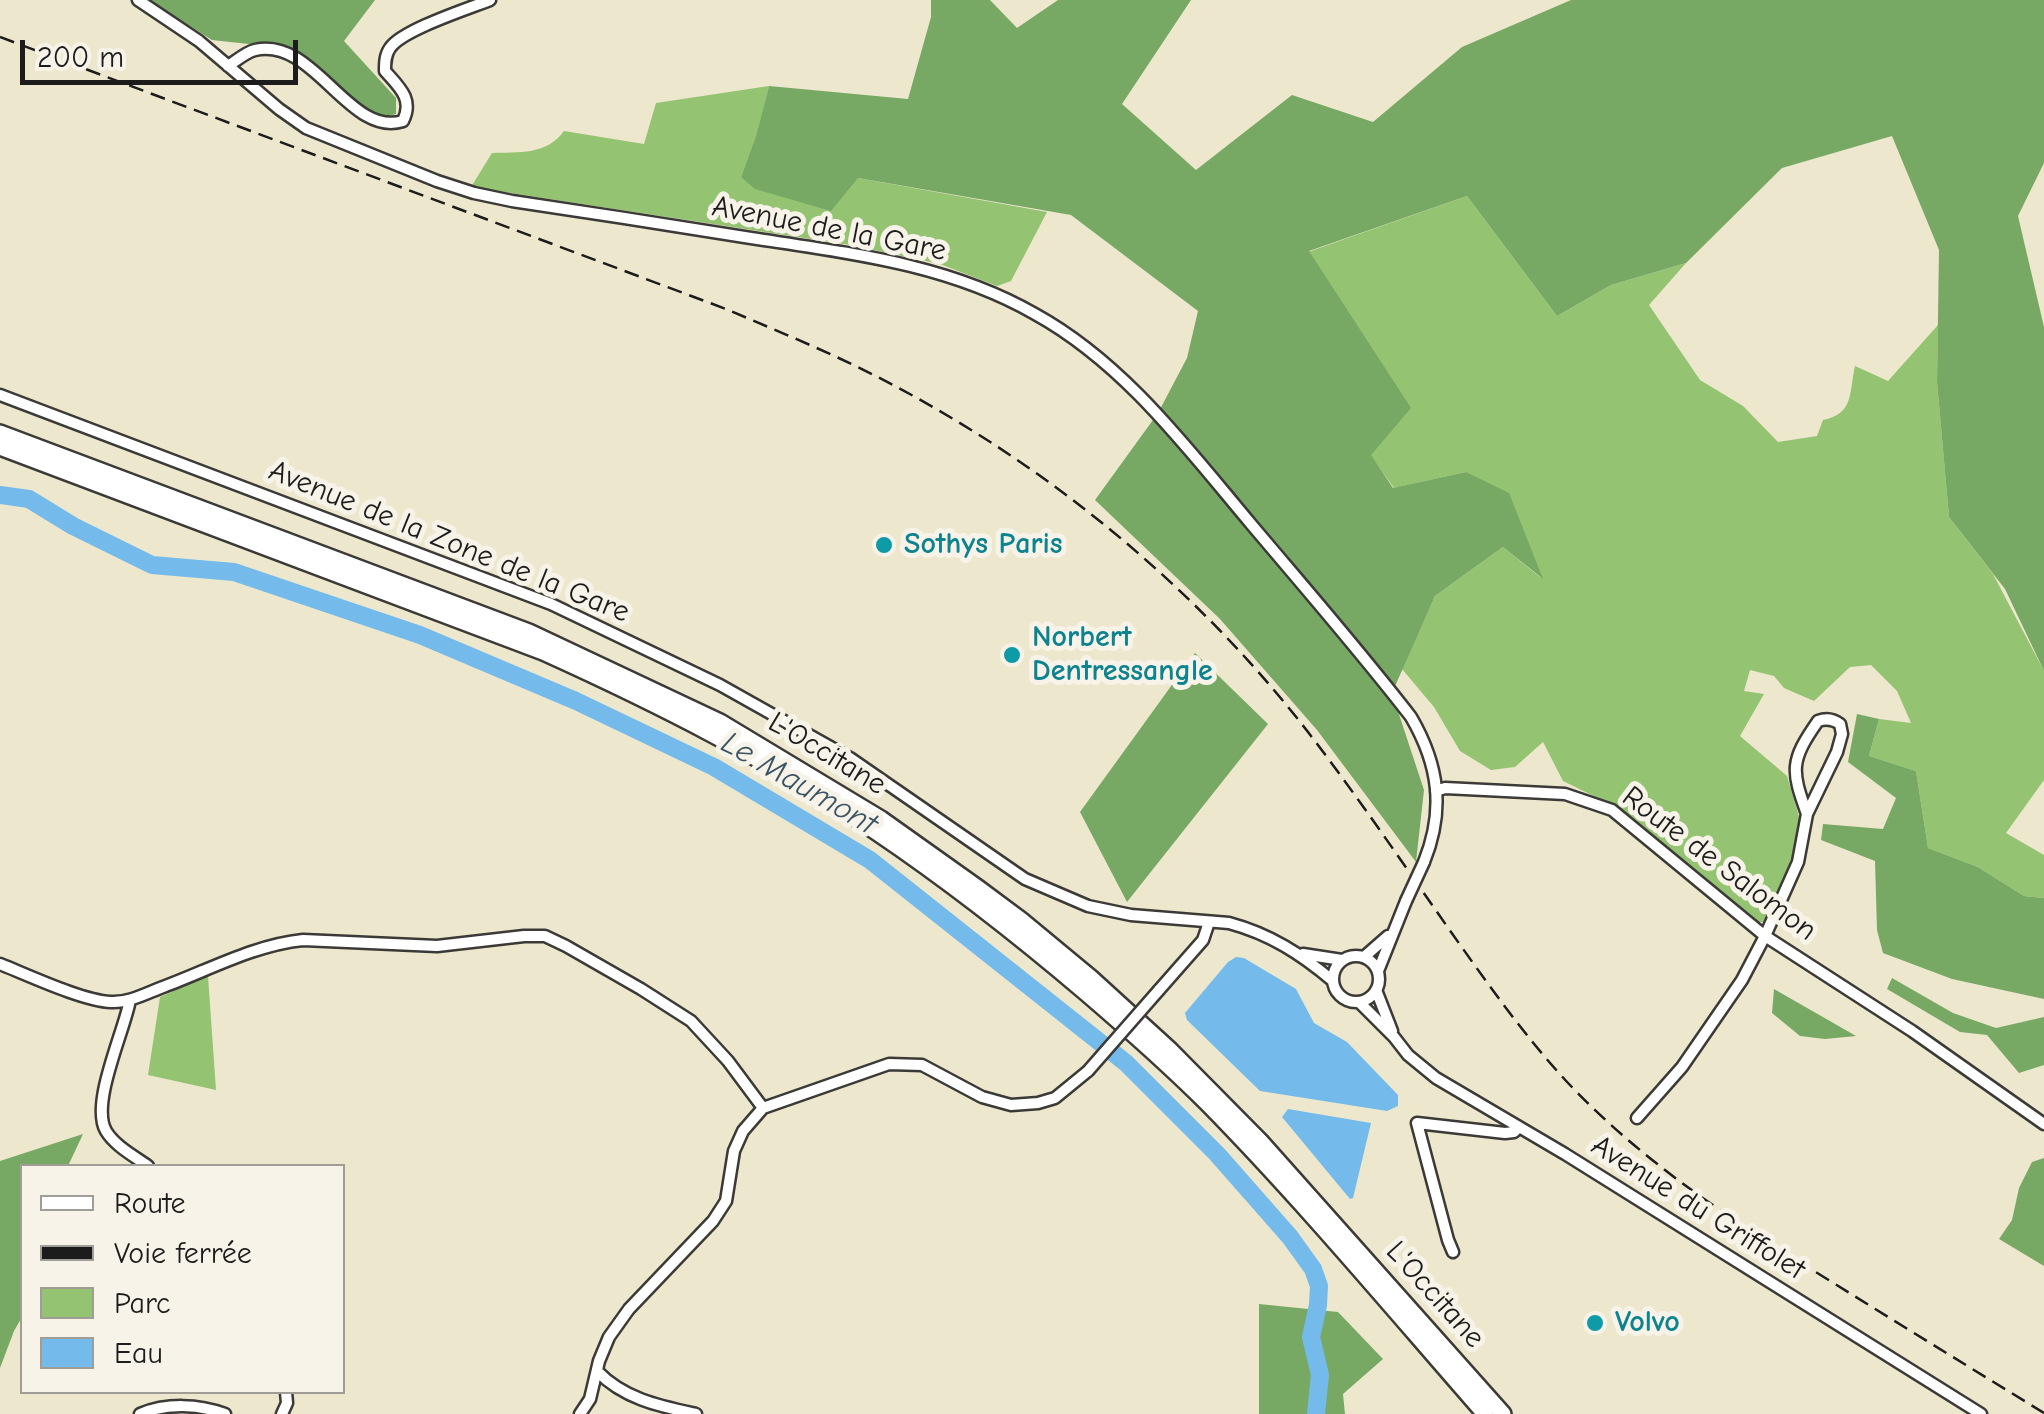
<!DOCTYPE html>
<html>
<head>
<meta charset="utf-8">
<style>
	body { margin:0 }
	#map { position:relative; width:2044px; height:1414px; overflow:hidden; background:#ede7cd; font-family:"Comic Neue",sans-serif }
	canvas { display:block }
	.legend { position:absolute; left:20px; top:1164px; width:325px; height:230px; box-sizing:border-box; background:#f7f3e8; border:2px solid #9f9d96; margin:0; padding:12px 18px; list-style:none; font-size:30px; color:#1c1c1c }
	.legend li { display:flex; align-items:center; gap:20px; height:50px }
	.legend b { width:50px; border:2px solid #9f9d96 }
	.scale { position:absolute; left:20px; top:40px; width:278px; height:45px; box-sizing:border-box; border:5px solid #1c1c1c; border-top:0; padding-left:12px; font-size:30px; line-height:35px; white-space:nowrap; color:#1c1c1c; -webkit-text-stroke:8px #f7f3e8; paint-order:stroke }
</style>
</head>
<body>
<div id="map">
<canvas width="2044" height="1414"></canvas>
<ul class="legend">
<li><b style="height:12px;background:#fff"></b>Route</li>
<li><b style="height:12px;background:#1c1c1c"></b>Voie ferrée</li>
<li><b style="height:28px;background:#94c372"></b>Parc</li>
<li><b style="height:28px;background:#74bbeb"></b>Eau</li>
</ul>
<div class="scale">200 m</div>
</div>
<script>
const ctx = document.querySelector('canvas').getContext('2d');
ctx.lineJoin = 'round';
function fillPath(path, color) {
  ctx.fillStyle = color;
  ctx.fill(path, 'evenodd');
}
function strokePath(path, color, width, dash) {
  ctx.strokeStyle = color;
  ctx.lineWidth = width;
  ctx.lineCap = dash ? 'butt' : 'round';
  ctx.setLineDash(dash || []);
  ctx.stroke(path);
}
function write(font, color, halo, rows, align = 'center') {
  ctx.font = font + ' "Comic Neue",sans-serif';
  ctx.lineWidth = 10;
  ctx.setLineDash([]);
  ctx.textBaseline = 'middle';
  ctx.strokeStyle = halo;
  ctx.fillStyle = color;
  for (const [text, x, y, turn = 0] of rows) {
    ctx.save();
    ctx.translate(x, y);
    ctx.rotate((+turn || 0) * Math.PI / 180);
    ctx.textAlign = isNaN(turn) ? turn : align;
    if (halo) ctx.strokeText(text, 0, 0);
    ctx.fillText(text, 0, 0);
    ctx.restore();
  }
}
const green = new Path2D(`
	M769,86L756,137L741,177L858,178L1047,212L1011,281L997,286L940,264L850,245L471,187L492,153C519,152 547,155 564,131L644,144L656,103Z
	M1467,196L1557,316L1611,285L1686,263L1649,305L1700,380L1743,406L1778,442L1817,436L1823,420C1854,414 1849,393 1855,366L1888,381L1938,325L1937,382L1949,517L1993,574L2044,671V780L2006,833L2044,855V898L2024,896L1978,867L1928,848L1916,771L1869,756L1879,719L1911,723L1897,691L1871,665L1850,667L1814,701L1784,688L1774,676L1750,670L1744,691L1764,694L1740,736L1787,776L1800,820L1790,865L1763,922H1758L1616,807L1563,781L1543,742L1515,767L1491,770L1460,751L1434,707L1402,669L1435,596L1503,547L1541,578L1466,472L1394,488L1370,455L1308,252Z
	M208,976L216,1090L148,1075L160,997Z`);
const forest = new Path2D(`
	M149,0H375L344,41L396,98V114L385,117L370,113L295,49L212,40Z
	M931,0H990L1017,28L1058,0H1191L1122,104L1196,170L1292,95L1373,122L1462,47L1571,0H2044V163L2018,216L2044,327V671L2005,589L1949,517L1937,382L1939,250L1892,136L1782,168L1686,263L1611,285L1557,316L1467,196L1309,251L1411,408L1371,455L1393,488L1466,472L1509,493L1543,579L1503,547L1435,596L1392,693L1424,790L1416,862L1317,730L1220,619L1095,500L1158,413L1187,358L1198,311L1071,215L858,178L831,211L755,189L741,177L756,136L769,86L908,99L931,17Z
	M1195,653L1268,724L1127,902L1080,812Z
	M1857,714L1879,719L1869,756L1916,771L1928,848L1978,867L2024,896L2044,898V999L1952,979L1883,953L1877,930L1875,861L1821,840L1823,824L1883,829L1896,798L1848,762Z
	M1892,978L1953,1013L1996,1028L2044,1017V1065L2019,1073L1987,1035L1960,1032L1887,989Z
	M1774,989L1856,1036L1825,1039L1800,1036L1772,1013Z
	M83,1134L68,1166H22V1317L14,1331L0,1368V1161Z
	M2044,1158V1266L1999,1239L2012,1220L2019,1188L2032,1162Z
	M1259,1304L1338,1312L1383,1359L1343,1394L1345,1414H1259Z`);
const water = new Path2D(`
	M1236,957L1244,958L1296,989L1314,1023L1347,1042L1398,1095V1106L1387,1111L1260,1091L1187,1020L1185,1013L1228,962Z
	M1288,1109L1371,1123L1353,1198L1350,1199L1282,1117Z`);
const river = new Path2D(`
	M0,495L29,499L73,526L152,565L234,572L420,635L576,701L714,767L870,860L1126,1063L1217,1154L1290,1237L1313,1269L1319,1286L1318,1305L1311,1337L1320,1375L1316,1414`);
const minor = new Path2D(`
	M138,0L199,41L279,109L306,128L437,181L474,193L512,201C592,213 671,225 751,238C849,253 948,264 1035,314C1124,363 1187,448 1251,524C1305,588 1360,651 1411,717C1439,765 1445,810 1424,862
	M228,66C236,61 246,52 255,50C314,36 349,138 403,121C414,99 399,87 385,71C385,63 385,55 390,48C402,30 467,9 490,0
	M0,395L551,604L720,685L850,758L1025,879L1088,906L1131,915L1229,923C1270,934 1301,954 1333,981
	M1436,791L1445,788L1565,794L1612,810L1765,936L1912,1031L2044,1124
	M1303,954L1342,960
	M1333 979a23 23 0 1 1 46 0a23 23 0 1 1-46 0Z
	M1364,957L1388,936
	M0,964C28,975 83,1001 111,1002C129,1003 147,993 163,987C209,970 254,945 303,940L437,946L524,936H545L566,946L641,989L691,1021L728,1061L763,1108
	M1378,971L1406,901
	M1159,990L1203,940L1209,922
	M1376,990L1392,1031
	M130,1000C124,1032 90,1104 106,1131C115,1146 134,1156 148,1166
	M1359,1002L1394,1037L1408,1055L1436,1078L1565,1154L1981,1414
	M1637,1118L1682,1067L1742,980L1765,936L1798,862L1807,814L1837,752L1842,734L1840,724C1833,719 1826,718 1818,721C1790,761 1791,770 1807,814
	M1453,1252L1448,1240L1417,1123L1505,1133L1514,1132L1518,1128
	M597,1371C624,1399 659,1406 696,1414
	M140,1414C166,1403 199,1404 225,1414
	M282,1414L287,1403L286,1392
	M580,1414L590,1399L599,1361L609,1337L629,1309L713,1221L726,1201L734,1151L743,1131L763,1108L889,1064L922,1065L982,1097L1011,1105L1038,1103L1055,1098L1088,1071`);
const highway = new Path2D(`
	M0,433L529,632L720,722L881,819L978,888L1021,920L1091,978L1170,1050L1260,1141L1503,1414
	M0,447L543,652C658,704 771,761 875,831C949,881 1018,935 1085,992C1127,1028 1169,1065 1208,1104C1305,1203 1394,1310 1485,1414`);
const rail = new Path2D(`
	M0,37L726,309C782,333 839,356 893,385C1052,469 1198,590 1308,732C1358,797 1404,865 1451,932C1488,984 1525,1037 1569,1084C1648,1167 1738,1224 1835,1284C1904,1327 1974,1370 2044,1413`);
const minorBridge = new Path2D(`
	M1406,901L1424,862
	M1088,1071L1159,990`);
const markers = [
	[884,545,10,"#0f9aa8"],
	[1012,655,10,"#0f9aa8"],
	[1595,1323,10,"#0f9aa8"]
];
const streetNames = [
	["Avenue de la Gare",829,229,11],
	["Avenue de la Zone de la Gare",449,542,22],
	["L'Occitane",827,754,31],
	["Route de Salomon",1719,864,37],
	["Avenue du Griffolet",1698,1208,32],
	["L'Occitane",1435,1295,48]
];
const cultureNames = [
	["Sothys Paris",904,545],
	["Norbert",1032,638],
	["Dentressangle",1032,672],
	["Volvo",1615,1323]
];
const waterNames = [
	["Le Maumont",799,784,30]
];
fillPath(green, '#94c372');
fillPath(forest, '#77a964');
fillPath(water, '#74bbeb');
strokePath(river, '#74bbeb', 18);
strokePath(minor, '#3b3a37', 15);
strokePath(highway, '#3b3a37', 20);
strokePath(minor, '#fff', 10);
strokePath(highway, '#fff', 15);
strokePath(rail, '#1c1c1c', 2.5, [15, 8]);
strokePath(minorBridge, '#3b3a37', 15, []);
strokePath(minorBridge, '#fff', 10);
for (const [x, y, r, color] of markers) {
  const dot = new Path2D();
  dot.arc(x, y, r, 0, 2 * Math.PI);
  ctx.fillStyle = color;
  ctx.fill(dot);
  strokePath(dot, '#f7f3e8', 4);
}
write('30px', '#1c1c1c', '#f7f3e8', streetNames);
write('bold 30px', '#0d838f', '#f7f3e8', cultureNames, 'left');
write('italic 32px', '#3b5464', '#f7f3e8', waterNames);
</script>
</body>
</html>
